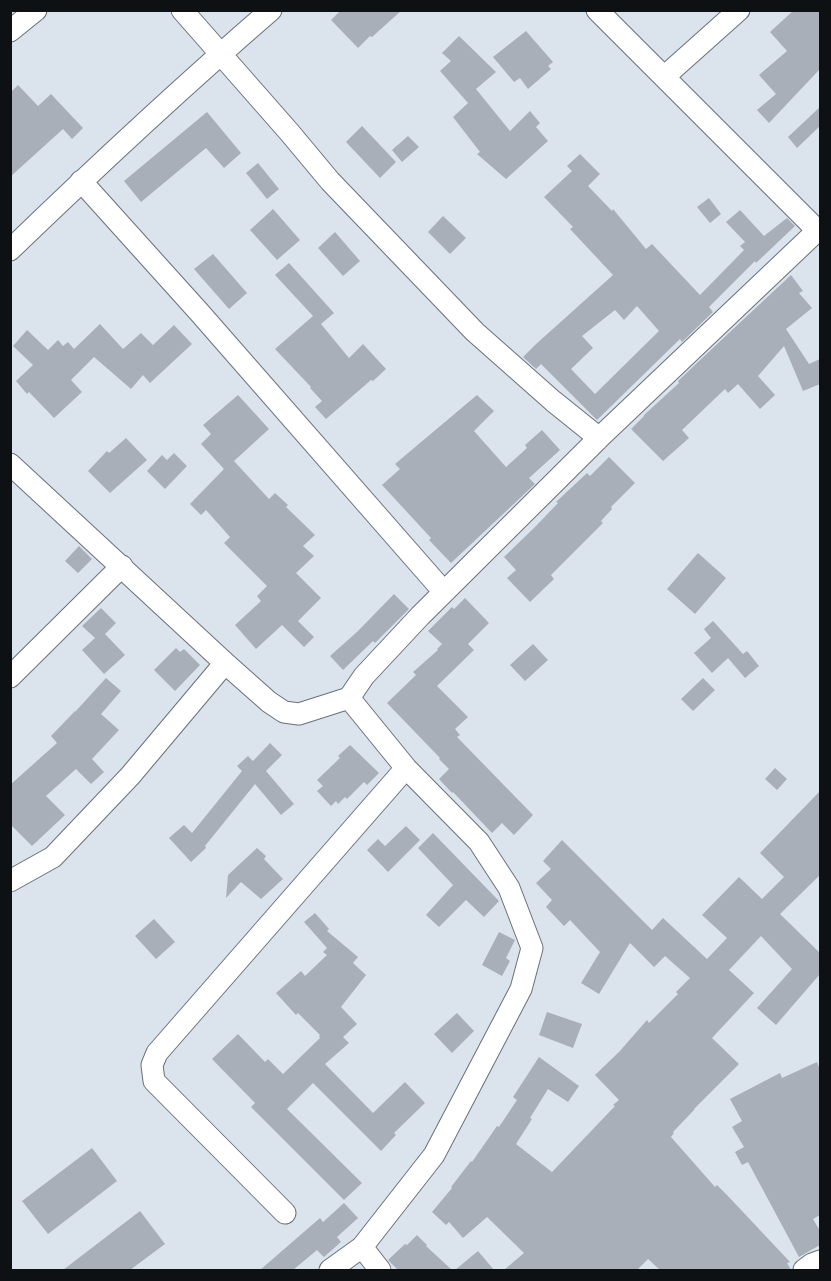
<!DOCTYPE html>
<html>
<head>
<meta charset="utf-8">
<style>
	body { margin:0 }
	#map { position:relative; width:831px; height:1281px; overflow:hidden; background:#dbe3ed; font-family:"Fira Sans Condensed",sans-serif }
	canvas { display:block }
	.frame { position:absolute; inset:0; border:12px solid #0e1114; pointer-events:none }
</style>
</head>
<body>
<div id="map">
<canvas width="831" height="1281"></canvas>
<div class="frame"></div>
</div>
<script>
const ctx = document.querySelector('canvas').getContext('2d');
ctx.lineJoin = 'round';
function fillPath(path, color) {
  ctx.fillStyle = color;
  ctx.fill(path, 'evenodd');
}
function strokePath(path, color, width, dash) {
  ctx.strokeStyle = color;
  ctx.lineWidth = width;
  ctx.lineCap = dash ? 'butt' : 'round';
  ctx.setLineDash(dash || []);
  ctx.stroke(path);
}
const building = new Path2D(`
	M341,10H402L372,37L370,36L358,48L331,20Z
	M794,10H820V69L769,123L757,110L776,94L759,75L787,51L770,32Z
	M526,31L553,62L548,66L551,69L528,89L520,78L514,82L493,57Z
	M459,36L496,72L476,89L510,131L530,111L540,123L536,127L548,141L506,179L477,154L480,152L453,117L468,103L440,71L451,61L442,53Z
	M18,85L38,106L51,94L83,128L72,139L63,129L10,177V93Z
	M820,107V126L797,148L788,137Z
	M207,112L241,153L224,168L206,148L141,202L124,181Z
	M362,126L396,162L380,178L346,142Z
	M408,136L419,147L402,162L392,150Z
	M580,154L600,174L588,186L612,211L613,209L646,249L652,244L700,295L744,250L740,246L745,242L726,222L740,210L764,236L787,218L795,226L756,263L755,261L709,307L713,312L682,342L680,339L597,420L541,364L536,369L523,357L535,345L613,275L570,229L573,227L544,197L572,171L567,166ZM637,306L659,331L595,394L571,369L593,348L582,336L615,310L624,320Z
	M258,163L279,189L267,199L246,173Z
	M709,198L721,214L710,223L697,207Z
	M273,209L300,240L277,260L250,230Z
	M443,216L466,238L450,254L428,232Z
	M335,232L360,261L343,276L318,248Z
	M213,254L247,293L229,309L194,269Z
	M289,263L334,313L321,324L349,358L363,344L386,369L373,381L371,380L326,419L315,407L322,401L310,388L311,387L275,349L313,316L275,275Z
	M791,275L803,291L799,293L812,308L786,329L809,364L820,359V384L803,391L784,346L758,376L775,395L760,409L738,384L728,393L725,389L682,430L689,438L663,461L631,429L644,416V415L679,383L678,381L699,361Z
	M100,324L123,349L141,333L153,345L174,325L192,344L150,383L143,375L131,389L94,357L71,380L82,392L54,418L29,392L27,394L16,381L33,365L13,346L27,330L48,350L58,340L63,346L68,342L74,349Z
	M238,395L269,429L234,461L269,499L275,493L288,505L286,507L315,535L303,546L314,556L296,573L321,598L298,621L314,637L304,647L282,625L256,649L235,625L261,601L257,596L267,586L224,543L230,537L206,510L201,515L190,504L224,469L201,444L211,434L203,425Z
	M477,395L494,411L474,431L506,467L527,448L525,445L542,430L560,450L529,478L535,484L451,563L429,540L431,538L382,485L400,469L395,464Z
	M126,438L147,460L110,493L88,471L107,451L109,453Z
	M174,453L187,466L165,489L147,471L162,455L167,460Z
	M609,457L635,483L611,507L612,509L601,521L603,523L551,575L554,579L530,602L507,578L516,570L504,557L536,526L558,503L556,502L587,473L590,476Z
	M79,546L92,559L78,573L65,561Z
	M698,553L726,578L695,614L667,589Z
	M394,594L409,609L375,643L373,641L343,670L330,656L358,631Z
	M465,598L489,623L468,644L474,650L437,686L468,717L455,729L460,735L457,737L533,815L514,835L502,823L492,833L453,792L452,793L439,779L449,769L439,759L440,758L387,703L416,675L413,672L438,650L437,649L442,644L428,631L452,607L454,609Z
	M101,608L116,623L105,634L125,655L104,674L82,650L95,638L82,626Z
	M713,621L743,654L747,651L759,666L745,678L728,658L712,673L694,653L711,638L704,629Z
	M533,644L548,660L525,681L510,665Z
	M176,648L180,652L184,649L200,665L175,691L154,670Z
	M106,678L121,691L101,714L119,730L92,759L104,772L91,784L76,769L46,796L65,815L32,846L10,824V785L57,743L51,736L75,711V712Z
	M703,678L715,690L693,711L681,699Z
	M270,743L282,755L266,771L294,804L281,815L255,784L205,846L206,848L191,862L169,838L184,825L192,833L242,771L237,766L248,756L253,761Z
	M350,745L379,773L367,785L364,782L347,799L345,797L338,804L336,801L331,806L317,791L323,786L317,780L340,758L338,756Z
	M775,768L787,779L777,790L765,779Z
	M820,791V875L780,914L820,953V974L776,1025L757,1008L792,969L761,936L729,970L754,993L712,1038L739,1064L694,1109V1110L673,1132L674,1133L671,1137L715,1187L717,1185L727,1195L790,1262L787,1263L791,1270H660L648,1259L637,1270H504L524,1253L487,1217L463,1238L449,1222L446,1225L432,1212L452,1188L451,1187L471,1161L472,1162L497,1126L499,1127L517,1100L513,1097L539,1057L579,1086L568,1102L548,1089L530,1118L532,1119L516,1144L552,1172L615,1106L613,1105L619,1100L595,1075L619,1052L647,1020L649,1023L678,994L676,992L690,978L665,956L654,967L630,943L599,994L581,983L600,952L570,920L564,926L546,907L552,900L536,883L551,869L543,861L562,840L652,930L663,918L707,959L727,938L702,915L739,877L762,899L784,877L760,853Z
	M406,826L420,840L388,872L367,850L378,839L385,846Z
	M433,833L499,901L484,917L466,900L439,927L426,915L453,885L418,848Z
	M257,848L266,856L264,859L283,879L261,899L241,882L226,898L228,875Z
	M315,913L329,929L327,931L358,957L353,963L366,975L341,1007L357,1024L343,1037L349,1043L325,1064L373,1113L405,1082L425,1103L394,1133L396,1135L381,1151L313,1083L287,1109L362,1183L344,1200L251,1107L255,1103L212,1059L238,1034L265,1062L268,1059L283,1074L320,1038L319,1036L320,1035L298,1013L296,1015L276,993L301,971L305,976L327,955L323,952L327,948L304,922Z
	M154,919L175,942L156,959L135,936Z
	M499,932L515,940L506,958L510,961L502,976L482,965Z
	M547,1012L582,1024L573,1048L539,1035Z
	M457,1013L474,1031L452,1053L434,1034Z
	M817,1062L820,1070V1215L813,1219L820,1231V1245L799,1257L748,1162L742,1165L735,1152L744,1147L732,1127L742,1121L730,1099L780,1073L782,1078Z
	M92,1148L117,1181L48,1234L22,1201Z
	M344,1203L358,1218L337,1237L341,1242L324,1257L317,1250L293,1270H260L320,1218L323,1222Z
	M140,1211L165,1244L130,1270H63Z
	M417,1235L427,1245L426,1246L452,1270H398L388,1260L405,1244L407,1245Z
	M478,1251L494,1270H455Z`);
const minor = new Path2D(`
	M182,10L290,133L330,181L475,332L553,401L599,438
	M597,10L820,233
	M10,31L36,10
	M664,77L739,10
	M81,181L199,312L444,592
	M10,250C95,168 182,87 271,10
	M10,464L225,663L269,702L284,712L299,714L349,698L364,676L420,616L599,438L818,230
	M10,677L122,566
	M10,881L53,857L130,776L225,663
	M285,1213L154,1081L152,1065L157,1053L406,768
	M362,1247L380,1270
	M330,1270L362,1247L434,1155L521,989L532,948L509,888L479,842L406,768L349,698
	M804,1270L812,1264L820,1261`);
fillPath(building, '#a8afb8');
strokePath(minor, '#6a717a', 23);
strokePath(minor, '#fff', 21);
</script>
</body>
</html>
